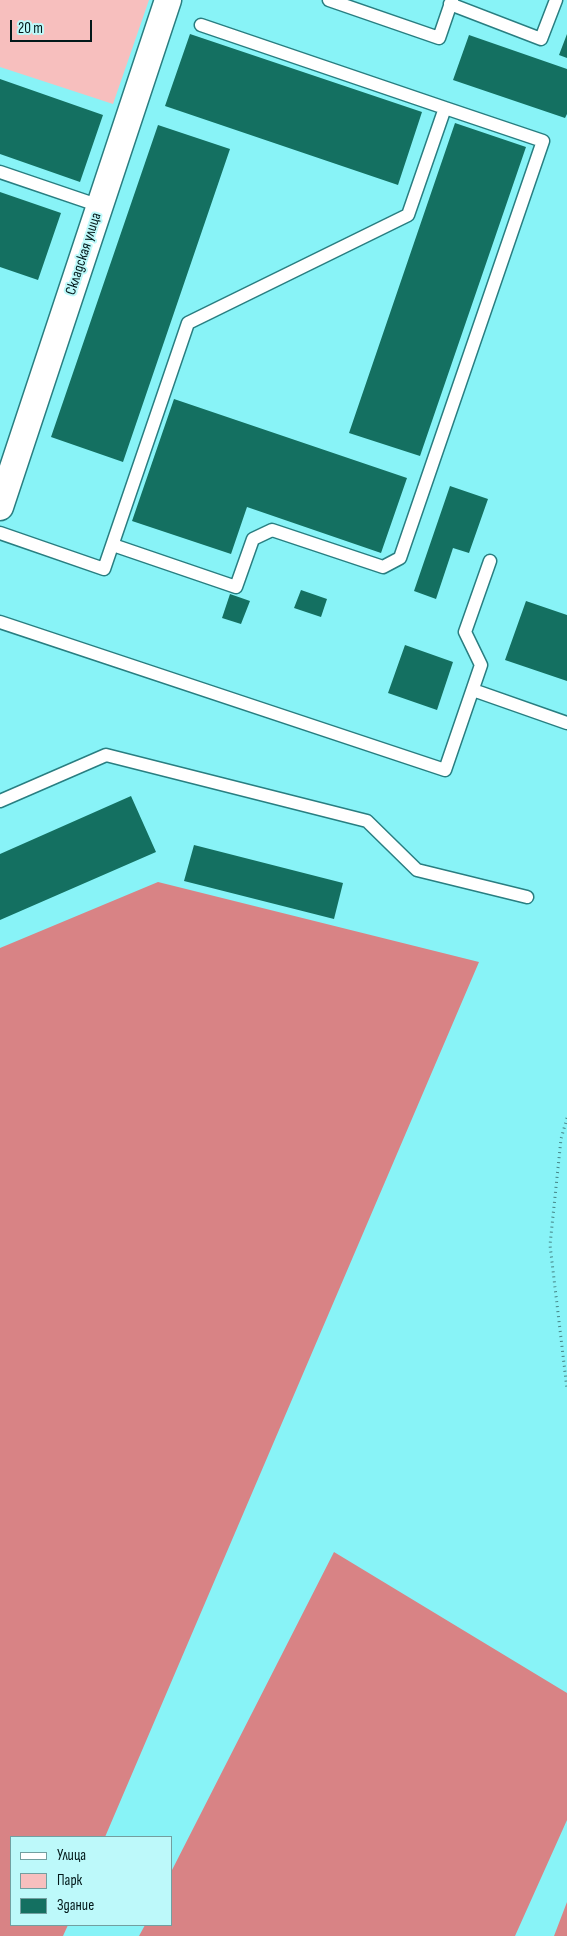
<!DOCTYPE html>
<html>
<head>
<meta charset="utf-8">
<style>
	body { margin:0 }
	#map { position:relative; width:567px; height:1936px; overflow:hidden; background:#88f3f7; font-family:"Sofia Sans Condensed",sans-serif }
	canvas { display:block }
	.legend { position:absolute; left:10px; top:1836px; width:162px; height:90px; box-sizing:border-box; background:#bdf9fa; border:1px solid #729fa0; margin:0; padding:6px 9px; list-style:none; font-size:15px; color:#021819 }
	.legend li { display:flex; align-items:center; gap:10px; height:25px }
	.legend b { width:25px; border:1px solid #729fa0 }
	.scale { position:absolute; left:10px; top:20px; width:82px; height:22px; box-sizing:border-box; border:2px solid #021819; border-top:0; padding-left:6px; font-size:15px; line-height:18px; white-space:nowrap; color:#021819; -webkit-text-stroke:4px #bdf9fa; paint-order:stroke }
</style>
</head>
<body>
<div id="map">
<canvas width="567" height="1936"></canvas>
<ul class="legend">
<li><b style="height:6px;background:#fff"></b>Улица</li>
<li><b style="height:14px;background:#f7bfbe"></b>Парк</li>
<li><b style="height:14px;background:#147061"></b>Здание</li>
</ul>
<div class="scale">20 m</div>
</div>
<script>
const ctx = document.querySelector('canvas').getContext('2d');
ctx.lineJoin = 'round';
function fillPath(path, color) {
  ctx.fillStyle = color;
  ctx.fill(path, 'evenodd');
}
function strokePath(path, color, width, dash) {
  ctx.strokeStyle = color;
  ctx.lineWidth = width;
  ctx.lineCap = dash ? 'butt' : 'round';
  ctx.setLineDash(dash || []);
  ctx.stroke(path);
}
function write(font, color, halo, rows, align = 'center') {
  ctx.font = font + ' "Sofia Sans Condensed",sans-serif';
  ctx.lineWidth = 4;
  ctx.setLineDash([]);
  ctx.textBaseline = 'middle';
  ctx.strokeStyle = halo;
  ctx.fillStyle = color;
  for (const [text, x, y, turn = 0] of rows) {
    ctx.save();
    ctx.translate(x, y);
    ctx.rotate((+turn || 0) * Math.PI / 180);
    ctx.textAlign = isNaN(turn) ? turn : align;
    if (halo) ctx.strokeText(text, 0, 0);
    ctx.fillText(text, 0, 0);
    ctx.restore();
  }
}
const green = new Path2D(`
	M0,0H149L113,104L0,67Z`);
const forest = new Path2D(`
	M158,882L479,962L105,1837H11V1925H68L63,1936H0V948Z
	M334,1552L567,1693V1820L515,1936H139L145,1925H171V1872Z
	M567,1902V1936H554Z`);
const building = new Path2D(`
	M190,34L422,112L398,185L165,106Z
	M567,34V58L559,55Z
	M469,35L567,69V114L565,118L453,80Z
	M0,79L103,115L80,182L0,154Z
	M455,123L526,147L420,456L349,433Z
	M158,125L230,149L123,462L51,437Z
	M0,192L61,213L38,280L0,267Z
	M174,399L407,478L381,553L247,507L231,554L132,521Z
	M450,486L488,499L469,553L453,548L436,599L414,591Z
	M301,590L327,599L321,617L294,608Z
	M230,594L250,601L241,624L222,618Z
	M526,601L567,615V681L505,660Z
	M405,645L453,662L437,710L388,693Z
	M131,796L156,852L0,920V854Z
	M194,845L343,883L334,919L184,881Z`);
const path = new Path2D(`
	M567,1118L561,1139L550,1245L567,1389`);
const service = new Path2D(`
	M329,0L439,38L452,0
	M450,4L541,39L556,0
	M0,172L100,206
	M0,533L104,569L188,323L408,215L445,108L201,25
	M113,545L236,587L253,539L272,530L383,567L400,558L543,141L445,108
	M0,622L445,770L481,665L465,632L490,561
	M473,690L567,723
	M0,801L106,755L367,821L417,870L527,897`);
const minor = new Path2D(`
	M0,507L168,0`);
const streetNames = [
	["Складская улица",84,254,-72]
];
fillPath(green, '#f7bfbe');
fillPath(forest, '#d88385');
fillPath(building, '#147061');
strokePath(service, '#297e81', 15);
strokePath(minor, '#297e81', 29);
strokePath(path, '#448486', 3, [1, 4]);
strokePath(service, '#fff', 12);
strokePath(minor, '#fff', 26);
write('15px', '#021819', '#bdf9fa', streetNames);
</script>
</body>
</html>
